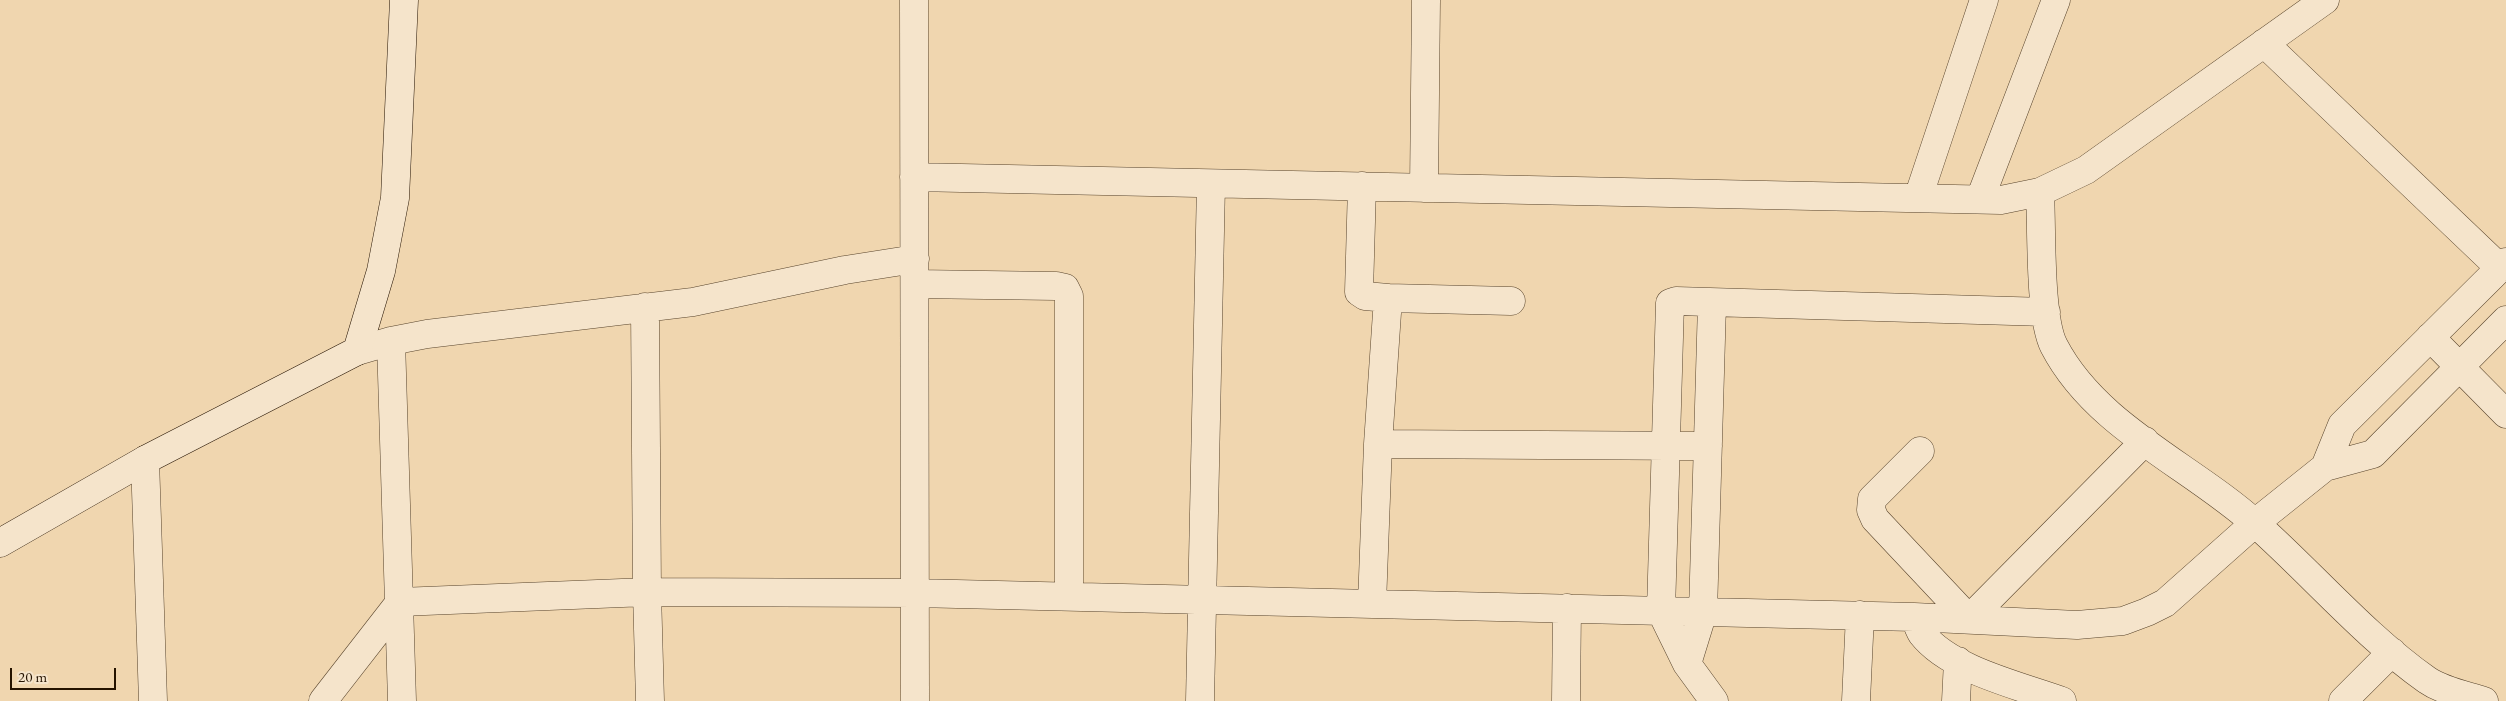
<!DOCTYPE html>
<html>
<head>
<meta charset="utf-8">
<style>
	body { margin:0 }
	#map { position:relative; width:2506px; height:701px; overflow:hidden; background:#f0d6af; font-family:"EB Garamond",serif }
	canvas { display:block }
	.scale { position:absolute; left:10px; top:668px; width:106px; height:22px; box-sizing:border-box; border:2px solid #251300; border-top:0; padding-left:6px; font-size:15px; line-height:18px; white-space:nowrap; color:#251300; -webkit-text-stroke:4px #f5e4cb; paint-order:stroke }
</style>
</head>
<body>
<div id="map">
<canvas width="2506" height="701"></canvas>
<div class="scale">20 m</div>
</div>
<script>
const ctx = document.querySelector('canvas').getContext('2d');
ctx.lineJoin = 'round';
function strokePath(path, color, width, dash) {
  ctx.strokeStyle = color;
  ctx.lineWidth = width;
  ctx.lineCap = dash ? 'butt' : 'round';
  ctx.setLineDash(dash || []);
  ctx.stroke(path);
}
const street = new Path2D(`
	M914,0L915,701
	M2264,43L2500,268
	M914,177L2001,200L2040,192L2086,170L2325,0
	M1362,186L1359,292L1365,296L1388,298L1378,444L1372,604
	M1424,188L1426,0
	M2040,192C2042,229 2039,317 2054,346C2096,427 2192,466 2257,525C2312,574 2367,638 2427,680C2443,691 2465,695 2484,701
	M1918,198L1984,0
	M1980,199L2056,0
	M915,284L1056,286L1065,288L1069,296V596
	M1388,298L1511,301
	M645,307L647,592L650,701
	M2430,337L2506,414
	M391,341L402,701
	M357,351L391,341L427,334L693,302L845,270L915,259
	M1378,444L1708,446
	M1920,451L1872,499L1871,510L1875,519L1969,619L2145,441
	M145,460L153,701
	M2325,467L2342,425L2506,262
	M1914,617C1917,622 1919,630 1922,634C1950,670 2021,686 2062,701
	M1687,664L1703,612L1712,304
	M323,701L400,602L647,592L915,593L1914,617L2077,625L2123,621L2147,612L2165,603L2255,523L2325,467L2373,454L2506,320
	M1200,701L1211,184
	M1566,701L1567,608
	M1714,701L1687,664L1661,611L1670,303L1676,301L2046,312
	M1856,701L1860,615
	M1956,701L1958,661
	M2343,701L2392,652`);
const secondary = new Path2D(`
	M0,543L145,460L357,351L381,271L395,198L404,0`);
strokePath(street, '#58442c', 29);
strokePath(secondary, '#251300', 29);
strokePath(street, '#f5e4cb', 28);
strokePath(secondary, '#f5e4cb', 28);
</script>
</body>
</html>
